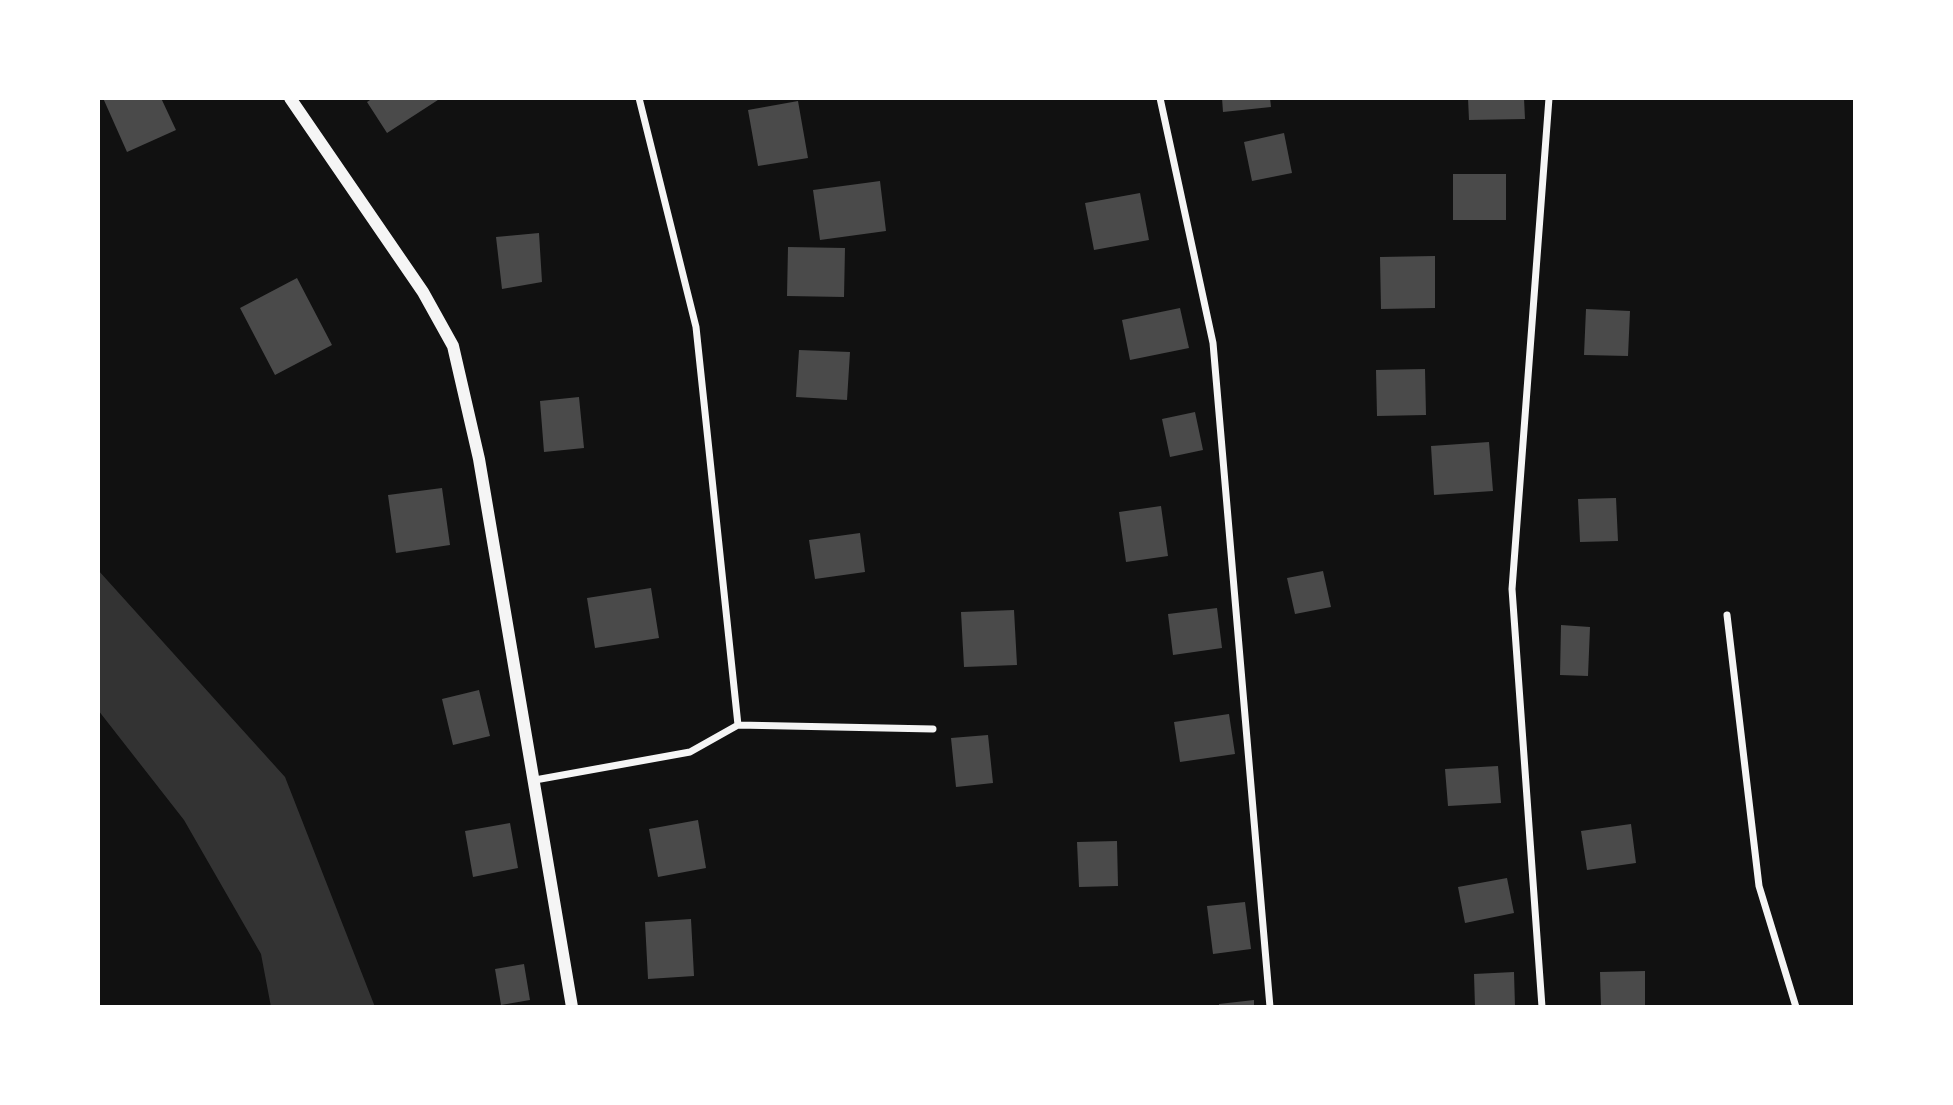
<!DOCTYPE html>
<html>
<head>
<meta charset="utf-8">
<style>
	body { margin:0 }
	#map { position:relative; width:1953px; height:1105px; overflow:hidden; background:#111; font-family:"Golos Text",sans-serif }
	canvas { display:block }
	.frame { position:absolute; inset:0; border:100px solid #fff; pointer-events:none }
</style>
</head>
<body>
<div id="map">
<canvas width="1953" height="1105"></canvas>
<div class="frame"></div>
</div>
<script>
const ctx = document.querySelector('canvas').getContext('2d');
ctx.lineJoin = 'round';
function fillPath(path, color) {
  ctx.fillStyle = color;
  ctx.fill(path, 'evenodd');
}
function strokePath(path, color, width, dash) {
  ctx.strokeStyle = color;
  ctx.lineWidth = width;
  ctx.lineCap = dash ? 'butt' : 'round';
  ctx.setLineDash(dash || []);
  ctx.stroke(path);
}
const water = new Path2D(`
	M98,570L285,777L375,1007H271L261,954L184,820L98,710Z`);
const building = new Path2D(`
	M103,98H161L176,130L127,152Z
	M373,98H441L387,133L367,102Z
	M1222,98H1270L1271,107L1223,112Z
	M1468,98H1524L1525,119L1469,120Z
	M798,101L808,158L758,166L748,110Z
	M1284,133L1292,173L1252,181L1244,142Z
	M1453,174H1506V220H1453Z
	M880,181L886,231L820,240L813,190Z
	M1140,193L1149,240L1094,250L1085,203Z
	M539,233L542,282L502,289L496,237Z
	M788,247L845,248L844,297L787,296Z
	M1435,256V308L1381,309L1380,257Z
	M297,278L332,345L275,375L240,308Z
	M1180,308L1189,348L1130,360L1122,320Z
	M1586,309L1630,311L1628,356L1584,355Z
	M799,350L850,352L847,400L796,397Z
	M1425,369L1426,415L1377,416L1376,370Z
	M579,397L584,448L544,452L540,401Z
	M1195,412L1203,450L1170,457L1162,419Z
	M1489,442L1493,491L1434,495L1431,446Z
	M442,488L450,545L396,553L388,495Z
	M1616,498L1618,541L1580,542L1578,499Z
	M1161,506L1168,556L1126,562L1119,512Z
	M860,533L865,572L815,579L809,540Z
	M1323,571L1331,607L1295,614L1287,578Z
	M651,588L659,638L595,648L587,598Z
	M1217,608L1222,648L1173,655L1168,614Z
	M1014,610L1017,665L964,667L961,612Z
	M1561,625L1590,627L1588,676L1560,675Z
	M479,690L490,736L453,745L442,699Z
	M1229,714L1235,754L1180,762L1174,722Z
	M988,735L993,783L956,787L951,738Z
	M1498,766L1501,803L1448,806L1445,769Z
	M698,820L706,868L658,877L649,829Z
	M510,823L518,868L473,877L465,831Z
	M1631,824L1636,863L1587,870L1581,831Z
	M1117,841L1118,886L1079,887L1077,842Z
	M1507,878L1514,913L1465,923L1458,887Z
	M1245,902L1251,949L1213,954L1207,906Z
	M691,919L694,976L648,979L645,922Z
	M524,964L530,1000L501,1005L495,969Z
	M1645,971V1007H1601L1600,972Z
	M1514,972L1515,1007H1475L1474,974Z
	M1254,1000V1007H1219V1004Z`);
const minor = new Path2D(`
	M639,98L696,327L738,725
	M1160,98L1213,343L1270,1007
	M1727,615L1759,886L1796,1007
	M535,780L690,752L738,725L933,729
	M1542,1007L1512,589L1549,98`);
const tertiary = new Path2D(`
	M290,98L423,292L453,346L479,459L572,1007`);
fillPath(water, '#333');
fillPath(building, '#4a4a4a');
strokePath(minor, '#f5f5f5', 7);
strokePath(tertiary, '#f5f5f5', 12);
</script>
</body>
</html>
